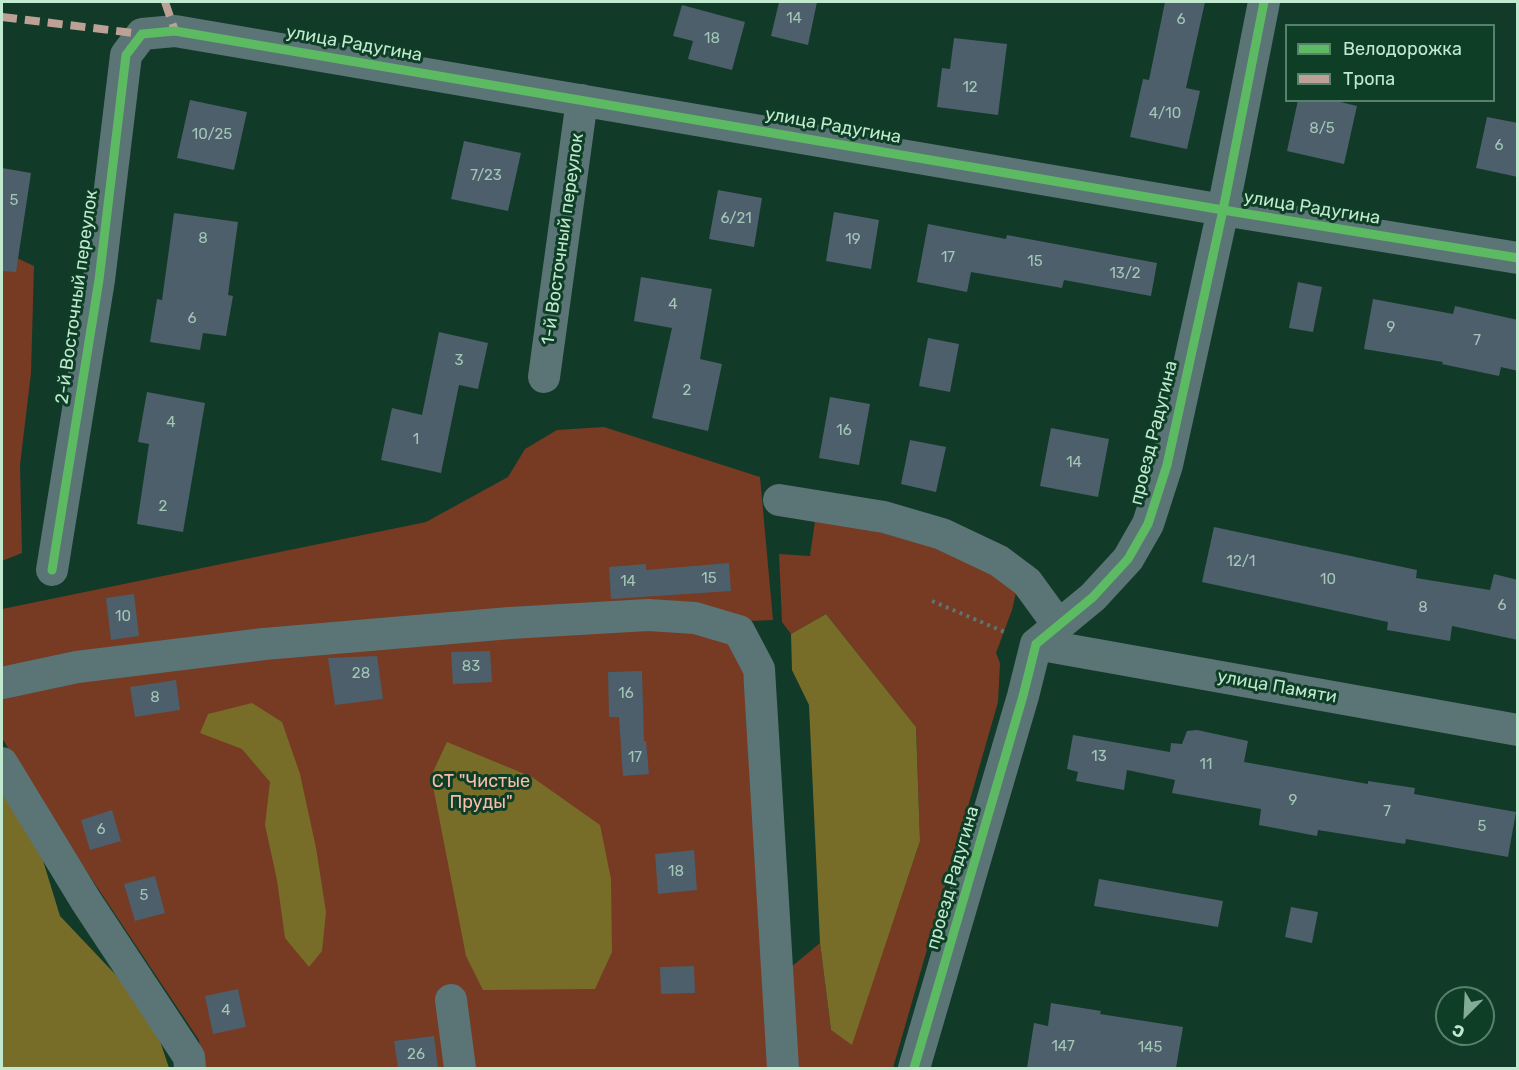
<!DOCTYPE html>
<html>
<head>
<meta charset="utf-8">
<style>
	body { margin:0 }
	#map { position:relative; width:1519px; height:1070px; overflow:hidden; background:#123a29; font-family:Rubik,sans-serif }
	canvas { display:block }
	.frame { position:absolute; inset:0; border:3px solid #c0e9d0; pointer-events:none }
	.legend { position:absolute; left:1285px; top:24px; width:210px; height:78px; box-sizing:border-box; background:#0f3e27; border:2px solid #56826b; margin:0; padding:8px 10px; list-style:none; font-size:18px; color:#c0e9d0 }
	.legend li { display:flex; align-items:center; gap:12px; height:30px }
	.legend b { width:30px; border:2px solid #56826b }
	.north { position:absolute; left:1435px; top:986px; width:60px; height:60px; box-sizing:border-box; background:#0f3e27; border:2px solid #56826b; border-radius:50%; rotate:204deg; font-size:16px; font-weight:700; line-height:24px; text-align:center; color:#c0e9d0 }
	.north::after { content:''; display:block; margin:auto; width:21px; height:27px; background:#83ac96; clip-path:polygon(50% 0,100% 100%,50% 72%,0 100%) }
</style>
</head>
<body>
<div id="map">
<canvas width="1519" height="1070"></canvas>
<div class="frame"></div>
<ul class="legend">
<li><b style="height:8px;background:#5cba63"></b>Велодорожка</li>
<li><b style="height:8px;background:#bda197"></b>Тропа</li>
</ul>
<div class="north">С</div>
</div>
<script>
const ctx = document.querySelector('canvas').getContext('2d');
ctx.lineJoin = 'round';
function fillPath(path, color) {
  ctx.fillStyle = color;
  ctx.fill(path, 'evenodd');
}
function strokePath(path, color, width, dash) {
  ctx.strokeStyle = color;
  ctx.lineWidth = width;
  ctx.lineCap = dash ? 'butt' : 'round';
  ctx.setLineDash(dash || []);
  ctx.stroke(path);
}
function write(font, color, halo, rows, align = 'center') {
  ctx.font = font + ' Rubik,sans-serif';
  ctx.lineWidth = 6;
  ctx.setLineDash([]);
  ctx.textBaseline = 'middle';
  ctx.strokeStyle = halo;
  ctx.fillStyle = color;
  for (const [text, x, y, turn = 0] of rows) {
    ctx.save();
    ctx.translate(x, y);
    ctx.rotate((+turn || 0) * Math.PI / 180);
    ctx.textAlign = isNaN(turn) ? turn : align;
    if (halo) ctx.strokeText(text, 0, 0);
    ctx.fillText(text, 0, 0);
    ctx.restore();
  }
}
const green = new Path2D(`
	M2,251L34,266L31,373L20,465L22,553L2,561Z
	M604,427L760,477L773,620L750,621L740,646L749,724L770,1068H202L199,1040L41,803L2,738V609L426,522L508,477L525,449L557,430Z
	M816,514L964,556L1017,588L1012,610L996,653L1000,663L998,702L893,1068H790L785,972L820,943L831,1030L852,1044L920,841L916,727L826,614L791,634L782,622L779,554L810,556Z`);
const water = new Path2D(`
	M826,614L916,727L920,841L852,1045L831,1030L820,943L809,705L792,670L791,634Z
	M252,703L282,722L300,774L316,848L326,912L322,951L309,967L285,938L277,880L265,825L270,782L242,749L200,733L208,714Z
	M447,742L532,777L600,825L611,879L612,952L595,989L483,990L466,956L431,776Z
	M2,790L41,854L60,916L115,974L154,1023L169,1068H2Z`);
const building = new Path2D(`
	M779,2H817L808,45L771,36Z
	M1165,2H1205L1186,88L1200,91L1187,149L1130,137L1143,79L1149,80Z
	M682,5L745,22L732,70L688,59L693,41L673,36Z
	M954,38L1007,44L998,115L937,107L942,68L950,69Z
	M190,100L247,112L234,170L177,158Z
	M1298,100H1332L1357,106L1344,164L1287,151Z
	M1487,117L1518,123V177L1476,168Z
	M464,141L521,153L508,211L451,199Z
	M2,168L31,173L16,272L2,271Z
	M718,190L762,198L754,247L709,239Z
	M834,212L879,220L871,269L826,261Z
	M174,213L238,222L228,295L233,296L226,336L203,333L200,350L150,342L157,299L162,300Z
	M928,224L1006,239L1007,235L1157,263L1151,296L1064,280L1062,288L971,272L967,292L917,282Z
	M641,277L712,289L700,359L722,364L708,431L652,418L672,328L634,321Z
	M1298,282L1322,287L1313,332L1289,328Z
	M1373,299L1453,314L1455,306L1518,320V371L1501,367L1499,376L1442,364L1443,362L1364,349Z
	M439,332L488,343L478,389L459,385L441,473L381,460L392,408L422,415Z
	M928,338L959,344L950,392L919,386Z
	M147,392L205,403L183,532L137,524L149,444L138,442Z
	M830,397L870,404L859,465L819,458Z
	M1051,428L1109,439L1098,497L1040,486Z
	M910,440L946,447L936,492L901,484Z
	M1214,527L1417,570L1416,578L1490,590L1494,574L1518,580V640L1452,626L1450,641L1387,630L1388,622L1202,582Z
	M729,563L731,591L611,599L609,567L646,564V570Z
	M134,594L139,636L111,640L106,598Z
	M490,651L492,682L453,684L451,652Z
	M377,656L383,699L335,705L328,658Z
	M642,671L644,741H646L649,774L623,776L619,717H609L608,672Z
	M176,680L180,710L135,717L130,687Z
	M1197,730L1248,741L1244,762L1368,784V781L1415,788L1414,794L1516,812L1508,857L1406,839L1405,844L1318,830L1317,836L1259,825L1261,809L1172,793L1175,780L1127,770L1124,790L1076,781L1078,772L1067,769L1073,735L1170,752L1171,743L1182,744L1187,731Z
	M112,810L121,841L90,850L81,820Z
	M694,850L697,890L658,894L655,854Z
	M155,876L165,913L135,921L124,884Z
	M1099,879L1223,901L1218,927L1094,906Z
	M1291,907L1318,912L1312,943L1285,937Z
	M694,966L695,993L661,994L660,967Z
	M238,989L246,1027L213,1034L205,996Z
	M1051,1003L1101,1011L1100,1014L1183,1027L1176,1068H1027L1034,1023L1048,1026Z
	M434,1036L438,1068H398L394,1041Z`);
const path = new Path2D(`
	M932,601L1007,633`);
const minor = new Path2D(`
	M544,377L582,100
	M779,500L884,517L942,534L999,561L1027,582L1059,626
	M52,570L99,280L126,55L142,34L175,31L1223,210L1518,258
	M1036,644L1518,730
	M2,683L77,667L264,644L510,623L648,615L695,618L739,631L759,669L783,1068
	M2,763L86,901L189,1057L190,1068
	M451,1000L460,1068
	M914,1068L1023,696L1036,644L1093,597L1128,559L1148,524L1167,465L1223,210L1264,2`);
const quiet = new Path2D(`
	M165,2L175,31
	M2,17L142,34`);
const cycleway = new Path2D(`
	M52,570L99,280L126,55L142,34L175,31L1223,210L1518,258
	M914,1068L1023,696L1036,644L1093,597L1128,559L1148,524L1167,465L1223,210L1264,2`);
const numberNames = [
	["14",794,19],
	["6",1181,20],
	["18",712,39],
	["12",970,88],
	["4/10",1165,114],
	["8/5",1322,129],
	["10/25",212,135],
	["6",1499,146],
	["7/23",486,176],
	["5",14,201],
	["6/21",736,219],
	["8",203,239],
	["19",853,240],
	["17",948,258],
	["15",1035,262],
	["13/2",1125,274],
	["4",673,305],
	["6",192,319],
	["9",1391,328],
	["7",1477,341],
	["3",459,361],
	["2",687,391],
	["4",171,423],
	["16",844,431],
	["1",416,440],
	["14",1074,463],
	["2",163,507],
	["12/1",1241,562],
	["15",709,579],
	["10",1328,580],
	["14",628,582],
	["6",1502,606],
	["8",1423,608],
	["10",123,617],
	["83",471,667],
	["28",361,674],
	["16",626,694],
	["8",155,698],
	["13",1099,757],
	["17",635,758],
	["11",1206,765],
	["9",1293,801],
	["7",1387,812],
	["5",1482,827],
	["6",101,830],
	["18",676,872],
	["5",144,896],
	["4",226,1011],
	["147",1063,1047],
	["145",1150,1048],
	["26",416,1055]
];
const streetNames = [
	["улица Радугина",354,44,10],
	["улица Радугина",833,126,10],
	["улица Радугина",1312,208,9],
	["1-й Восточный переулок",563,239,-82],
	["2-й Восточный переулок",77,297,-82],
	["проезд Радугина",1154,433,-76],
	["улица Памяти",1277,687,10],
	["проезд Радугина",953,878,-74]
];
const parkNames = [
	["СТ \"Чистые",481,782],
	["Пруды\"",481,803]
];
fillPath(green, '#773a23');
fillPath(water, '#776d28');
fillPath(building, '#4c5f6b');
strokePath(path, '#5c7571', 4, [3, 4.5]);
strokePath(minor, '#5b7476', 32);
strokePath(quiet, '#bda197', 8, [15, 8]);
strokePath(cycleway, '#5cba63', 9);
write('15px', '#a3c6b7', null, numberNames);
write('18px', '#c0e9d0', '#0f3e27', streetNames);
write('18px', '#f8bca9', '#0f3e27', parkNames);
</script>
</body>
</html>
